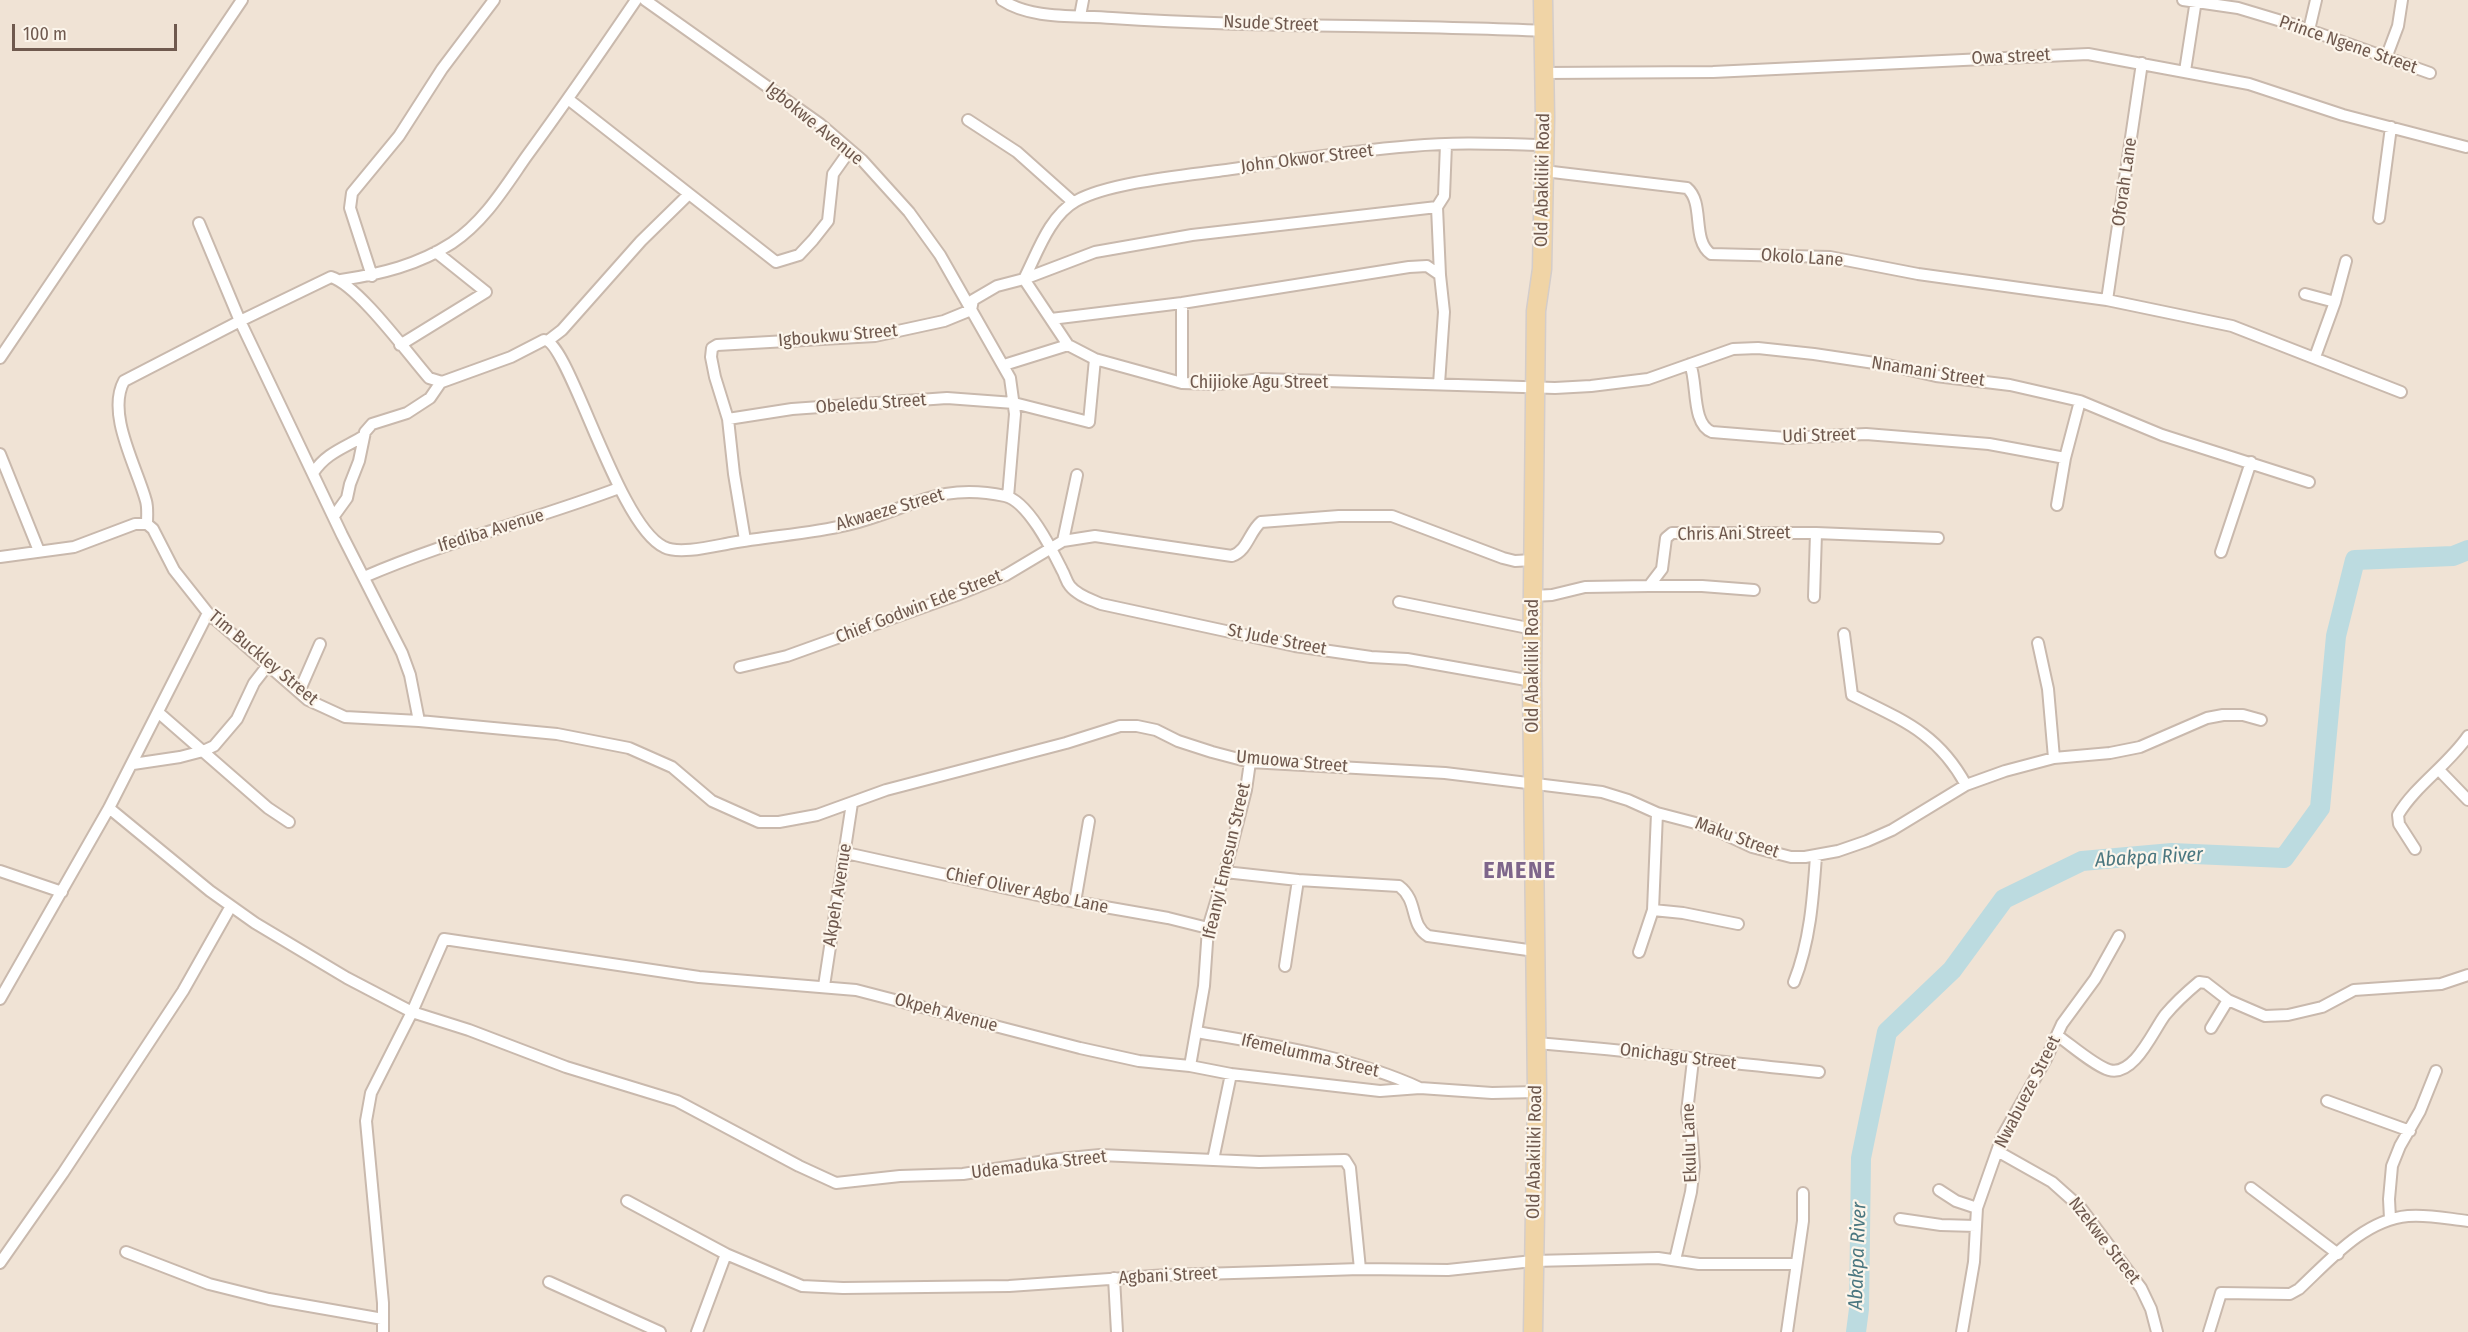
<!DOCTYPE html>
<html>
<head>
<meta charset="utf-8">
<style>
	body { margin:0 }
	#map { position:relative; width:2468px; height:1332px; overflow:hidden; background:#f9f1e5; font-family:"Fira Sans Condensed",sans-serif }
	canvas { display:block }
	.scale { position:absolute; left:12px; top:24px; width:165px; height:27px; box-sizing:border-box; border:3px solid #6f594e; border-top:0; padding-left:8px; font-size:18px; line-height:21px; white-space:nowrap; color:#6f594e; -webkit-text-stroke:4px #fcf5eb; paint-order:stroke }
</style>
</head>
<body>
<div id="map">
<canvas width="2468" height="1332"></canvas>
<div class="scale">100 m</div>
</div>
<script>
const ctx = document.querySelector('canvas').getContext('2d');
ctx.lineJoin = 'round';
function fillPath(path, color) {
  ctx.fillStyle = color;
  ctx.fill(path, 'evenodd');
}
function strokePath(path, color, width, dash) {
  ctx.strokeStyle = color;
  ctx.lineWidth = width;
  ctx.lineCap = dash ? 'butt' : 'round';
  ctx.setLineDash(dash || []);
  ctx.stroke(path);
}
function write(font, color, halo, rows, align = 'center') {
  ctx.font = font + ' "Fira Sans Condensed",sans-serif';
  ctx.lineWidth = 4.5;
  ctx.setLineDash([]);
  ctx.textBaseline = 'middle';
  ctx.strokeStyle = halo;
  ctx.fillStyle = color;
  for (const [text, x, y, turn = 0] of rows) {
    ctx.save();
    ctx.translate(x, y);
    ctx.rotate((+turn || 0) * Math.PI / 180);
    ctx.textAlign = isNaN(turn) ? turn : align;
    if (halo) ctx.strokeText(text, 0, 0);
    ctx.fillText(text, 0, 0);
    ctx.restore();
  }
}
const residential = new Path2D(`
	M0,0H2468V1332H0Z`);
const river = new Path2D(`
	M1856,1332L1859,1309L1861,1158L1887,1032L1952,970L2004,899L2082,861L2172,853L2284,858L2320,808L2336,636L2355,560L2453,556L2468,550`);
const street = new Path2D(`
	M645,0L820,124L862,160L909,212L940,255L1010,378L1015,414L1008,497
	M1002,0C1032,20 1077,15 1112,18C1256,28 1400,24 1544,31
	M2183,0L2238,8L2298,26L2430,73
	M1080,16L1083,0
	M2309,30L2316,0
	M2386,58L2398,26L2402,0
	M2185,71L2196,0
	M1544,73L1713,72L2088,54L2249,84L2343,115L2466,147
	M568,99L776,262L799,255L813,240L828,221L833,174L850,150
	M968,120L1017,152L1073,202
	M1544,171L1687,188C1705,203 1691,240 1711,254L1830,257L1918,274L2107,300L2232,326L2401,392
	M2379,218L2391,127
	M1440,275L1437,207L1444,196L1446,144
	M372,276L350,208L352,193L399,136L442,69L494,0
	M1024,279L1068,345L1095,359L1182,383L1217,384L1262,379L1555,388L1591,386L1648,379L1733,349L1758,348L1814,354L1888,365L1936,376L2010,385L2080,401L2162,435L2309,482
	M1024,279C1037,254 1049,216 1076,201C1108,183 1180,176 1218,171C1282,162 1347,151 1412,146C1456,142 1499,144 1543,145
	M341,280C381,274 418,265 452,243C484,222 505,187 526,157C564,105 600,53 636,0
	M2305,294L2335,302
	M2107,300L2142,63
	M1182,303V383
	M1051,319L1182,303L1409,267L1427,266L1440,275L1444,312L1439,384
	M549,340L562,330L641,241L688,195
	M400,345L486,292L436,252
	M2315,357L2335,302L2346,261
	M0,358L242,0
	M1690,364C1698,383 1691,424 1712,432L1786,438L1866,434L1989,444L2065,458
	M1004,365L1068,345
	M728,419L792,409L947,398L1014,403L1089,422L1095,359
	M0,454L39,551
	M313,473C326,453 344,448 364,436
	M2057,505L2065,458L2080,401
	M334,516L347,498L350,484L359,461L365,432L372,424L407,413L430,398L441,382
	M147,524C147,516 148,508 146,501C137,467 106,414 124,381L240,321L331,277C358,285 408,354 429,378L442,382L511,357L544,340C569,340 617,525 664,547C679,555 714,546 731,543C769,536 809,534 847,525C908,511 936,481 1005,496C1028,501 1052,550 1062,570C1065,575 1066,581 1070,586C1077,595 1090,599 1101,604L1295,646L1371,657L1407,659L1532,681
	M745,540L734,474L728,419L715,377L711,357L712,348L717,345L875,336L944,321L971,310L973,300L997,286L1024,279L1095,252L1192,235L1437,207
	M1063,541L1077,475
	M2221,552L2251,462
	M0,557L74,547L135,524H147L153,529L174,570L208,613L308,700L345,717L419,721L410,675L402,653L342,535L240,321L199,223
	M364,577C447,541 534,520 619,488
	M1649,586H1702L1754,590
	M1533,596L1552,595L1585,587L1649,586L1662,569L1666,538L1672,533H1816L1938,538
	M1814,597L1816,533
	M1399,602L1533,629
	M1844,634L1852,695C1902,720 1938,733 1966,785
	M2038,643L2048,689L2054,758
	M740,667L787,656L957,595L1006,575L1063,541L1095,536L1232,556C1248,550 1249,532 1261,522L1339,516H1392L1503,558L1515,561L1533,560
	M299,692L320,644
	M159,713L268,808L289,822
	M419,721L557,734L629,748L672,767L712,801L759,822H779L817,815L886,790L1066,743L1120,726H1137L1156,730L1178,741L1212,752L1250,762L1445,773L1602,792L1628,800L1657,813L1707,826L1752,847L1791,857H1805L1838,851L1867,841L1892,830L1966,785L2005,771L2054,758L2110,753L2140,747L2207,718L2223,715H2243L2261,720
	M133,764L180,757L203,751L214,746L237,719L254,683L268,665
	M2439,770L2468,800
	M109,808L210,891L255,923L347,978L412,1012L469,1030L566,1067L677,1101L799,1166L836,1183L900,1176L963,1174L1058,1159L1100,1155L1259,1162L1345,1160L1350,1168L1360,1269
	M2415,849L2399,824L2398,815C2415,786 2448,765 2468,736
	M846,853L1042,896L1168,918L1208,928
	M0,871L62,892
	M1225,872L1298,880L1399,886C1419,901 1409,924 1428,936L1535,951
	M1075,902L1089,821
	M1653,910L1683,913L1738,924
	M1639,952L1653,910L1657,813
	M1285,966L1298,880
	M1794,982C1810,942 1813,899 1816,856
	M824,986L852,803
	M0,999L109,808L208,613
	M2211,1028L2228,1000
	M1197,1032C1272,1045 1350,1056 1420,1088
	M2058,1036C2071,1045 2095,1066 2109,1070C2134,1077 2153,1031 2165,1015C2175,1003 2187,992 2199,982L2206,983L2228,1000L2265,1016L2288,1015L2322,1007L2354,990L2441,984L2468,975
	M1536,1043C1631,1050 1725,1063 1819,1072
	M1190,1066L1204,986L1208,928L1225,872L1246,790L1250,762
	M2327,1101L2410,1131
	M1997,1151L2052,1182L2080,1207L2141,1288L2151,1309L2157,1332
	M1213,1160L1231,1074
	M2251,1188L2338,1254
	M1939,1190L1956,1201L1977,1208
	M627,1201L726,1254
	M1900,1219L1941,1225L1976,1226
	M2390,1219L2389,1199L2392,1166L2400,1146L2420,1111L2436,1071
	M126,1252L209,1284L269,1299L383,1319
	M1675,1260L1691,1192L1694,1167L1692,1139L1687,1112L1693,1060
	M0,1263L63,1173L183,991L231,906
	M1114,1278L1117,1332
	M549,1282L660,1332
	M383,1332V1303L366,1121L371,1093L412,1012L444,939L699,977L856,990L1080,1048L1139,1061L1190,1066L1231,1074L1380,1091L1420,1088L1492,1093L1537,1092
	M697,1332L726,1254L802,1286L843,1288L1009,1286L1167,1275L1267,1272L1360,1269L1448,1270L1533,1261L1658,1258L1699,1264H1796
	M1787,1332L1803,1221V1193
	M1962,1332L1974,1262L1977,1208L2002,1137L2046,1059L2062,1024L2095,979L2119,936
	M2209,1332L2221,1293L2290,1294L2299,1289C2330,1260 2364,1220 2408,1216C2427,1214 2449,1219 2468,1221`);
const primary = new Path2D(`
	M1533,1332L1537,1092L1532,681L1536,311L1542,269L1545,117L1543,0`);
const streetNames = [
	["Nsude Street",1271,24,2],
	["Prince Ngene Street",2348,45,19],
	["Owa street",2011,57,-3],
	["Igbokwe Avenue",814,124,39],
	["John Okwor Street",1307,159,-7],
	["Old Abakiliki Road",1543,180,-89],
	["Oforah Lane",2125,182,-82],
	["Okolo Lane",1802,258,4],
	["Igboukwu Street",838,336,-5],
	["Nnamani Street",1928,372,9],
	["Chijioke Agu Street",1259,383],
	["Obeledu Street",871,404,-4],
	["Udi Street",1819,436,-2],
	["Akwaeze Street",890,510,-16],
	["Ifediba Avenue",491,531,-17],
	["Chris Ani Street",1734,534,-1],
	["Chief Godwin Ede Street",919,607,-21],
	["St Jude Street",1277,640,11],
	["Tim Buckley Street",263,658,40],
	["Old Abakiliki Road",1533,666,-90],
	["Umuowa Street",1292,762,5],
	["Maku Street",1737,838,20],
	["Ifeanyi Emesun Street",1227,861,-77],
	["Chief Oliver Agbo Lane",1027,891,12],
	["Akpeh Avenue",838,895,-81],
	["Okpeh Avenue",946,1013,15],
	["Ifemelumma Street",1310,1056,13],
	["Onichagu Street",1678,1057,7],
	["Nwabueze Street",2028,1092,-63],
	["Ekulu Lane",1690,1143,-92],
	["Old Abakiliki Road",1535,1152,-89],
	["Udemaduka Street",1039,1165,-7],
	["Nzekwe Street",2104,1241,52],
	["Agbani Street",1168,1276,-3]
];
const waterNames = [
	["Abakpa River",2149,858,-3],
	["Abakpa River",1858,1256,-88]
];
const districtNames = [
	["EMENE",1520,871]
];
fillPath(residential, '#f0e3d5');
strokePath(river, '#bcdbe0', 20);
strokePath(street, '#c9b9ad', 14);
strokePath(primary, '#d4cdca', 21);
strokePath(street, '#fff', 10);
strokePath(primary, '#f0d4a6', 18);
write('18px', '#6f594e', '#fcf5eb', streetNames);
write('italic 20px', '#4b7780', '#fcf5eb', waterNames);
ctx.letterSpacing = '1.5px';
write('bold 24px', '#7e668b', '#fcf5eb', districtNames);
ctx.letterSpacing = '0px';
</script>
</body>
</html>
